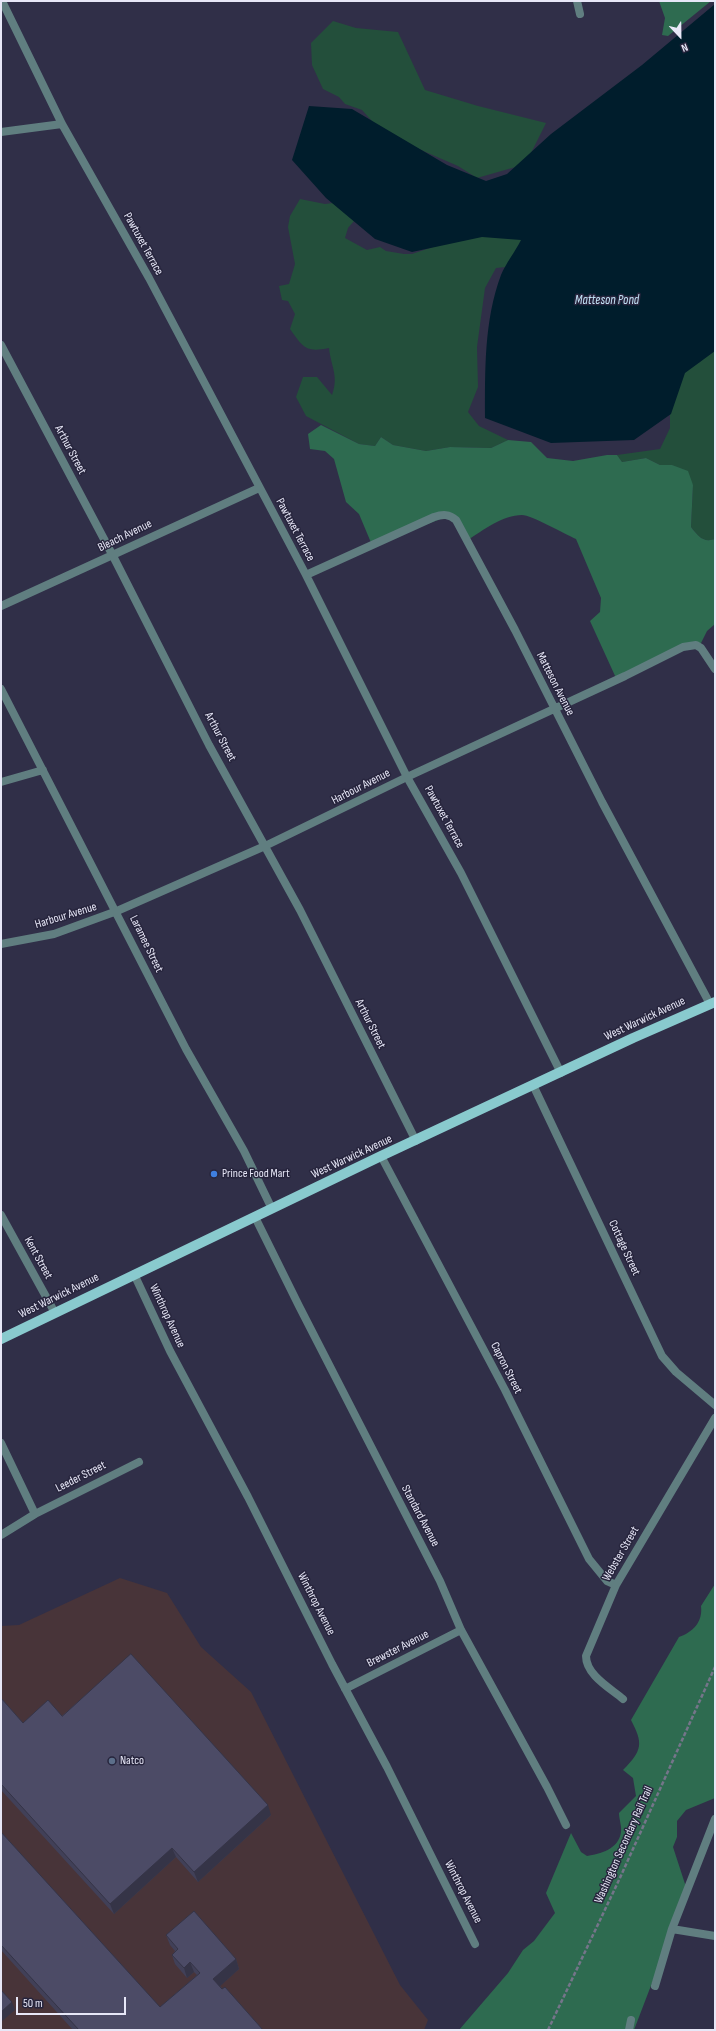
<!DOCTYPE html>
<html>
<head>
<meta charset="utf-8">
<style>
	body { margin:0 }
	#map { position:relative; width:716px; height:2031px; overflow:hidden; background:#302f48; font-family:"Sofia Sans Condensed",sans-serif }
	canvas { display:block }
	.frame { position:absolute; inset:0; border:2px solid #e7e7f7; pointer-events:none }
	.north { position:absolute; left:660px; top:16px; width:40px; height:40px; -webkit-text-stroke:3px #27253d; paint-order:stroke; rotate:158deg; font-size:11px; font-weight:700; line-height:16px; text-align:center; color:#e7e7f7 }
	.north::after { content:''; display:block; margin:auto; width:14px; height:18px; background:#e7e7f7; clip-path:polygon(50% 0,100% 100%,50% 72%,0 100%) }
	.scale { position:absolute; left:16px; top:1997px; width:110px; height:18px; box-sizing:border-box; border:2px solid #e7e7f7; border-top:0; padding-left:5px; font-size:12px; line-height:14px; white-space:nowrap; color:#e7e7f7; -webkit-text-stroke:3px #27253d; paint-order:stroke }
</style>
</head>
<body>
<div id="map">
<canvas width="716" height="2031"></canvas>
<div class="frame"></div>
<div class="north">N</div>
<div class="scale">50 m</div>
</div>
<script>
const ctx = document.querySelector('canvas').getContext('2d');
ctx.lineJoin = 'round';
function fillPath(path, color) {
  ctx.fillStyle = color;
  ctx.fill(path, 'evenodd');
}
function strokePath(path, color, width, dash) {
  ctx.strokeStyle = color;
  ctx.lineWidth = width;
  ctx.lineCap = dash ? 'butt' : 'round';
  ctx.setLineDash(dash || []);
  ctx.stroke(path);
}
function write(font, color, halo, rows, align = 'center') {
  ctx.font = font + ' "Sofia Sans Condensed",sans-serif';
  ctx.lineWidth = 3;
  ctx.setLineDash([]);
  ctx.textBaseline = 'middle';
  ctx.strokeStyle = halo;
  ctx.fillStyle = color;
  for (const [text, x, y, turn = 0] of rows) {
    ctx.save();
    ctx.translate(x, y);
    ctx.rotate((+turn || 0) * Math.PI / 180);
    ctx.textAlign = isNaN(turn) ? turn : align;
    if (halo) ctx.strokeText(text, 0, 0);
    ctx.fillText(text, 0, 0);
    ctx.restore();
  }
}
const industrial = new Path2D(`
	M120,1578L167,1593L201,1647L251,1692L400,1985L428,2020L424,2030H1V1626L19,1625Z`);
const green = new Path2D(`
	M333,21L356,28L398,32L425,90L478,106L546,123L530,155L519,166L477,178L458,166L398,140L380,130L362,110L345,104L339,97L323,89L312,65L311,43Z
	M300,199L325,204L333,203L354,221L348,228L345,238L367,250L380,247L386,251L404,254H412L451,241L501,228L530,244L516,266L496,268L485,288L477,347L478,387L468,412L479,426L508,440L491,448L450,447L426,451L393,445L381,437L375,446L359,444L306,416L296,397L303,377H317L332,395C339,376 331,367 329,348C305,353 303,347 290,329L295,314L288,301L282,300L279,286L289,284L295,264L288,227L290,216Z
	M715,312V539C703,543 698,536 691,527L693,485L672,465H660L646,458L622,462L617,455L660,449L670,428V393L683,372L700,362L710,347Z`);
const forest = new Path2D(`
	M659,1H711L668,36L662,35L665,18Z
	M321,425L359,444L375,446L381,437L393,445L426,451L450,447L491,448L508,440L531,442L547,458L573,461L607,455H617L622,462L646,458L660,465H672L688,471L693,485L691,527C698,536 703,543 715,539V624L707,631L699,647H687L616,678L590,621L600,612L601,598L576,539C565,534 531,515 522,515C503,515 483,530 468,540L454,520L446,517L372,545L359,514L346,502L334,459L325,451L310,449L308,434Z
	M715,1584V1798L686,1810L677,1821V1837L673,1847L686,1887L668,1941L634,2030H459L508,1973L523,1950L534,1941L555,1913L546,1893L571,1833L581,1852L587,1856C600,1854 619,1849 621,1832C622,1827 619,1819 619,1813L636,1796L633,1778L623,1770C643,1750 643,1743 631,1720L679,1637C693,1632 703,1622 701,1606Z`);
const water = new Path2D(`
	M715,4V351L685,373L671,414L634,440L551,443L485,418C485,371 484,320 501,275C506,263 515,252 521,240L482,237L412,252L375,239L326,198L292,160L309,106L352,109L447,165L486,181L507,174L551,134L642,65Z`);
const path = new Path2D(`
	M548,2030L619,1880L715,1667`);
const street = new Path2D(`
	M2,1L62,124L149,278L306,575L407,777L461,873L561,1073
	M577,1L580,14
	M1,132L62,124
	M1,345L113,556L209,745L300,910L416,1141
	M306,575L434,517C443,514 449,514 456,520L515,630L602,802L710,1004
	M1,606L259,488
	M1,689L186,1049L244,1151L272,1209
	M1,782L43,770
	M1,944L54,934L117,911L265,846L407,777L625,676L683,647L696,645L701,648L715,669
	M533,1085L662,1356L676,1372L715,1405
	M381,1156L505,1390L589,1559L607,1581L616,1585
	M1,1215L55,1313
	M255,1217L299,1306L440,1581L461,1630L547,1787L566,1825
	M134,1274L170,1351L248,1497L332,1664L387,1767L475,1944
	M1,1443L35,1514L139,1462
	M1,1535L35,1514
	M345,1689L461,1630
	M623,1699C610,1688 586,1675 586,1656L616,1585L715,1418
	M672,1929L715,1936
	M655,1986L672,1929L715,1819
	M629,2030L631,2020`);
const primary = new Path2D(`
	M1,1339L381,1156L633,1038L715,1002`);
const wall = new Path2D(`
	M1,1698L23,1723L62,1716L271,1815L198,1882L176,1857L114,1914L1,1790Z
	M1,1832L160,2007L197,1975L194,1972L187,1978L175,1964L172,1955L175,1951L170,1945L166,1935L236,1959L239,1969L220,1986L263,2030H73L1,1950Z`);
const shadedWall = new Path2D(`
	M268,1805L271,1815L198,1882L194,1872Z
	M172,1848L176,1857L114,1914L110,1904Z
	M236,1959L239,1969L217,1989L213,1979Z
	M190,1962L194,1972L187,1978L184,1968Z
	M12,2002L15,2010L1,2022V2012Z`);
const building = new Path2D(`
	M131,1654L268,1805L194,1872L172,1848L110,1904L1,1784V1698L23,1723L48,1700L62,1716Z
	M1,1832L160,2007L200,1973L190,1962L184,1968L172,1955L178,1949L166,1935L194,1911L236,1959L213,1979L222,1989L225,1987L263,2030H79L1,1945Z
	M1,1990L12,2002L1,2012Z`);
const markers = [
	[214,1174,4,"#3f7fe0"],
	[112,1761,4,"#5c6f8a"]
];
const streetNames = [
	["Pawtuxet Terrace",143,244,61],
	["Arthur Street",70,450,62],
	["Pawtuxet Terrace",295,530,62],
	["Bleach Avenue",125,536,-26],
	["Matteson Avenue",555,684,63],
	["Arthur Street",220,737,62],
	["Harbour Avenue",361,787,-27],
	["Pawtuxet Terrace",444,817,61],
	["Harbour Avenue",66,916,-17],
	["Laramee Street",146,944,64],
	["West Warwick Avenue",645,1019,-25],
	["Arthur Street",370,1024,63],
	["West Warwick Avenue",352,1157,-25],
	["Cottage Street",624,1248,65],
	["Kent Street",38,1258,61],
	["West Warwick Avenue",59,1296,-26],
	["Winthrop Avenue",167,1316,65],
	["Capron Street",506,1368,63],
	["Leeder Street",81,1477,-27],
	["Standard Avenue",420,1516,62],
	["Webster Street",621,1554,-60],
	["Winthrop Avenue",316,1604,63],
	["Brewster Avenue",398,1649,-27],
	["Washington Secondary Rail Trail",624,1845,-66],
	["Winthrop Avenue",463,1892,63]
];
const poiNames = [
	["Prince Food Mart",222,1174],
	["Natco",120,1761]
];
const waterNames = [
	["Matteson Pond",607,301]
];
fillPath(industrial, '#483439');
fillPath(green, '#234f3b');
fillPath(forest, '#2e6b50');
fillPath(water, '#001d2c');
strokePath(path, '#75758a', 2.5, [4, 2]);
strokePath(street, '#607e80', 8);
strokePath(primary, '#89cace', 10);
fillPath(wall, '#414058');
fillPath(shadedWall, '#353447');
fillPath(building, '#4c4b66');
strokePath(building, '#353447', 1);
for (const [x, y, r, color] of markers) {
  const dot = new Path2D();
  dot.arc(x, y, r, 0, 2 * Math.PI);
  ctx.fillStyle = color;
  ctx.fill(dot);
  strokePath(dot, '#27253d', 1.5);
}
write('12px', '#e7e7f7', '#27253d', streetNames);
write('12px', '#e7e7f7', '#27253d', poiNames, 'left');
write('italic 13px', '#c3e3f7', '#27253d', waterNames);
</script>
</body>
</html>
